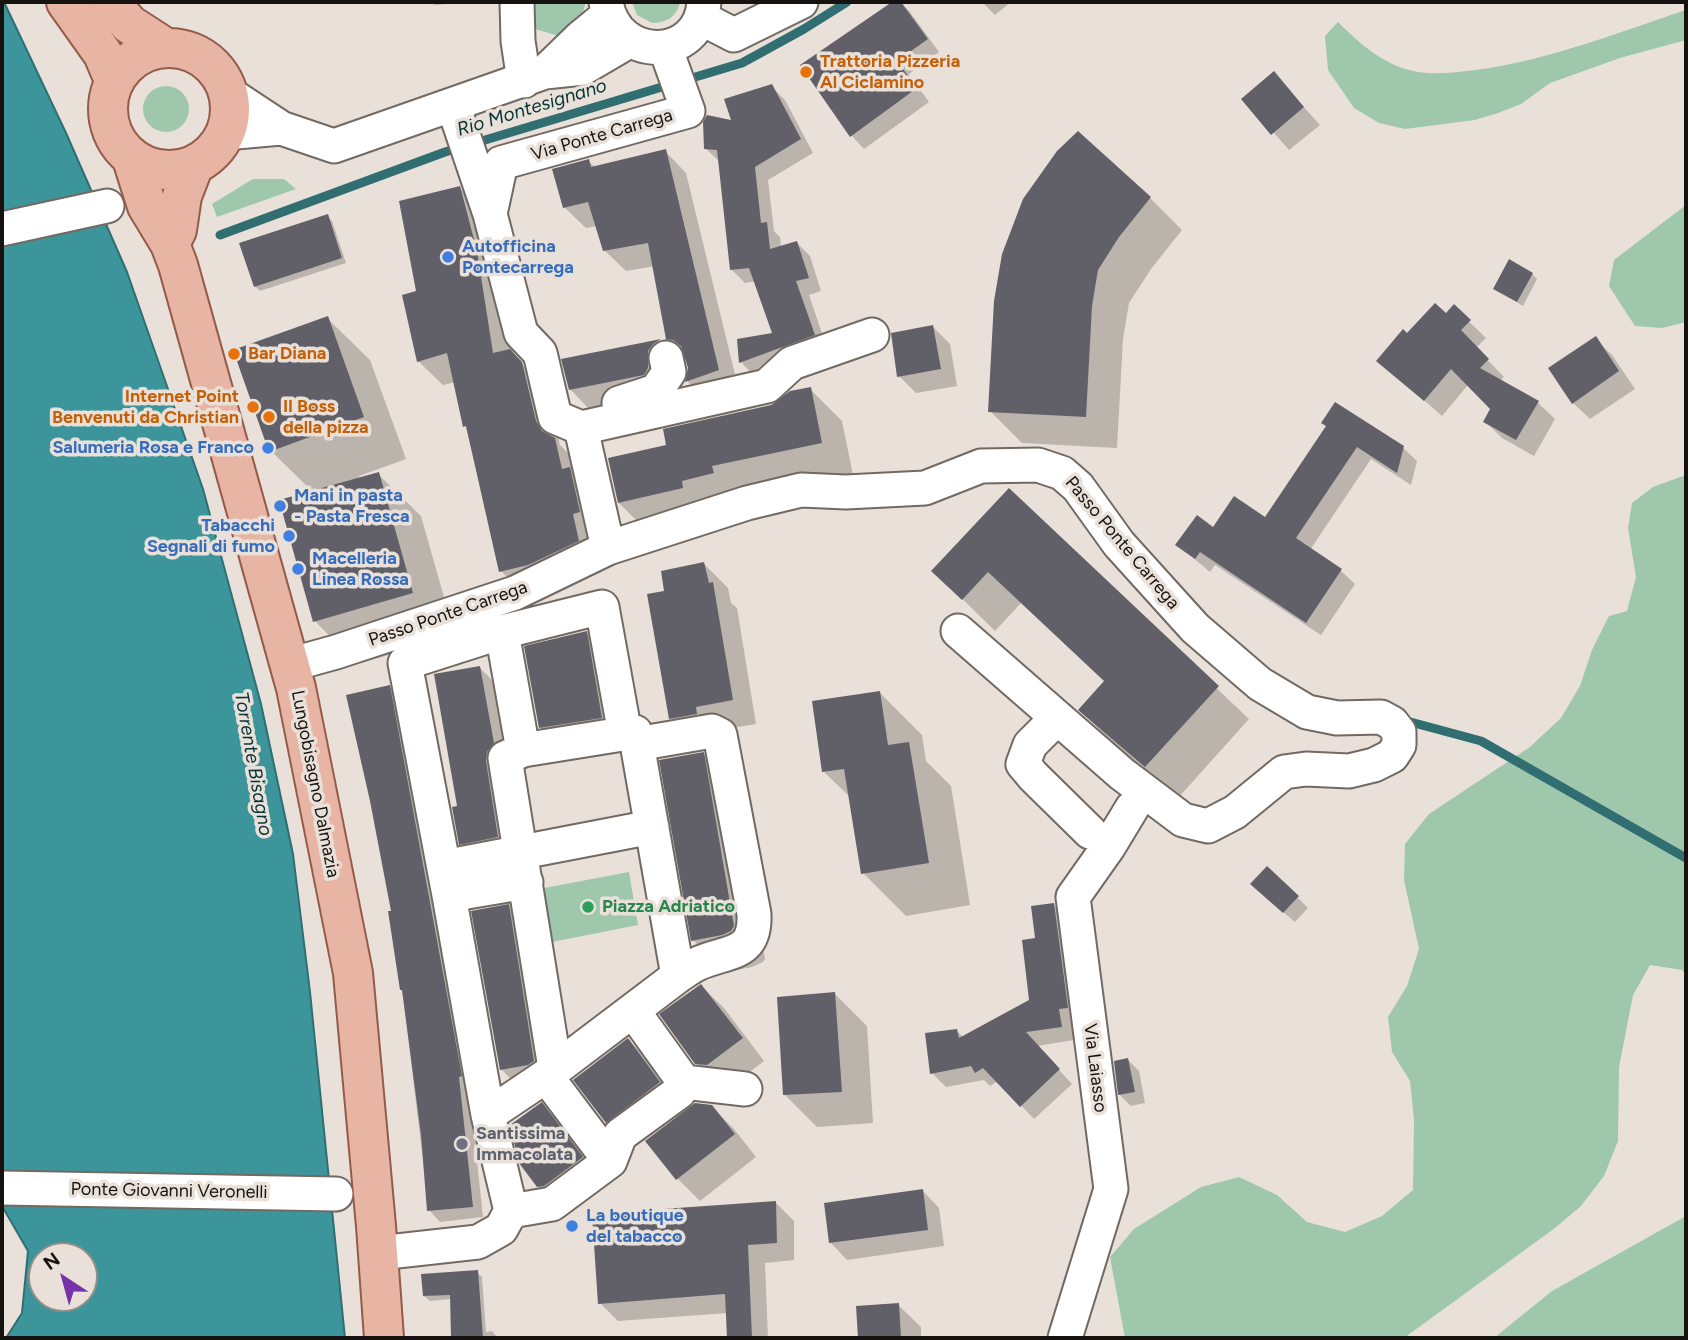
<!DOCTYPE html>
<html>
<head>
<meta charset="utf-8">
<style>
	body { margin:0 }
	#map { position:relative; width:1688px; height:1340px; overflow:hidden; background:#e9e1d9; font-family:Figtree,sans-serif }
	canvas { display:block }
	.frame { position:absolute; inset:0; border:4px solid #15120f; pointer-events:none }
	.north { position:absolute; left:28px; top:1242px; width:70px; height:70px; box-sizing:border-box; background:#e9e1d9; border:2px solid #948e88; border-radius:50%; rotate:324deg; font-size:19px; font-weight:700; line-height:28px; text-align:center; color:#15120f }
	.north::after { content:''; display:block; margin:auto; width:24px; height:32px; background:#7632a6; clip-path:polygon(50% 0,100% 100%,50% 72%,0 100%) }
</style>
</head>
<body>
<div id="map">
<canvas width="1688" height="1340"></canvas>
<div class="frame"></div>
<div class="north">N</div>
</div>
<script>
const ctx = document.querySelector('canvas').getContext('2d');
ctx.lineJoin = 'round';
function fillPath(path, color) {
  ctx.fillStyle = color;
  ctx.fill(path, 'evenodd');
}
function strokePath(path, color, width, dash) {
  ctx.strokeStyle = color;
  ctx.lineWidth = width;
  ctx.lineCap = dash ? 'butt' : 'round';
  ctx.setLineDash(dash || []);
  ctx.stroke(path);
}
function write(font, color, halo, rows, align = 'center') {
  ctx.font = font + ' Figtree,sans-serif';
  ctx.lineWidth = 7;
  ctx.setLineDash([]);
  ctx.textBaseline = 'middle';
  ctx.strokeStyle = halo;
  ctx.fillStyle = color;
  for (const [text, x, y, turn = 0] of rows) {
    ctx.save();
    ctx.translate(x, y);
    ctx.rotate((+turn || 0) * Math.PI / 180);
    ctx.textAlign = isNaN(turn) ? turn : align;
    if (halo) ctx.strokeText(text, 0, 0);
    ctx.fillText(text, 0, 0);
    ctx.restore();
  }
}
const green = new Path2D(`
	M535,2H586L580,22L562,37L535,29Z
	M632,2H680C677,17 666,23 652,23L637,15Z
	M1686,10V40L1620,58L1550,83L1521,104L1498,113L1475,120L1405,129L1379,123L1354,108L1328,70L1325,36L1338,22C1360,44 1386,67 1418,72C1437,75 1457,72 1476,70C1549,60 1617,33 1686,10Z
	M143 109a23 23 0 1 1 46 0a23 23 0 1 1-46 0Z
	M253,179H284L296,189L217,217L212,204Z
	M1686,205V322L1662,328L1635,326L1609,286L1614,260Z
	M1686,475V974L1682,970L1650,965L1633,995L1619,1067L1618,1141L1604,1176L1581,1206L1555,1228L1404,1338H1125L1110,1257L1134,1229L1201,1187L1239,1177L1277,1195L1307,1222L1345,1232L1382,1216L1413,1190L1414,1120L1410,1081L1392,1052L1388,1017L1407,986L1419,949L1404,880L1405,844L1429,814L1530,747L1561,718L1580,686L1592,650L1609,616L1627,611L1636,577L1628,528L1632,503L1653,487Z
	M629,872L638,925L547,943L539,889Z
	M1686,1216V1338H1494L1552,1291Z`);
const water = new Path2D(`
	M2,2H4L66,133L127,272L203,489L261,704L293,854L310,992L345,1338H6L22,1313L28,1251L2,1206ZM42,1256H84V1298H42Z`);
const shadow = new Path2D(`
	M431,2H473L435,5Z
	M895,2H900L910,12L939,52L909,74L929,102L864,149L852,136L803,65Z
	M982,2H1011L995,15Z
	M1274,74L1320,125L1289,150L1244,99Z
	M771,86L785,100L813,153L768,180L774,231L780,237L781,248L797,243L810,256L821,291L809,295L827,348L754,376L741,362L739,341L774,334L756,281L745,283L731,269L719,161L705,148Z
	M665,151L686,173L739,391L708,402L687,381L690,368L686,360L666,340L655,266L626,271L604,250L597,226L586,228L564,207L588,161L595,167Z
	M460,188L484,213L501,277L513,355L546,389L560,445L579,464L604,536L525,595L501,571L455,382L443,385L418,361V292Z
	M1150,198L1182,230L1151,269L1129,303L1123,339L1117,448L1022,443L990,411L996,301Z
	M327,216L332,221L346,263L260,291L255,286Z
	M1532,274L1537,279L1523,306L1495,289Z
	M1454,307L1486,338L1476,348L1504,377L1500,381L1538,403L1555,419L1534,456L1502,438L1485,421L1492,409L1468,385L1442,416L1379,361L1408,335L1446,316Z
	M327,318L370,360L406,459L359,476L360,479L378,474L421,516L455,636L357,664L315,621L313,492L271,451Z
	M933,327L950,344L957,386L916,393L899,376Z
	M1595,339L1612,355L1635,389L1590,419L1573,403Z
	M661,341L682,362L670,391L592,412L570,389L563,360Z
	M810,389L842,421L853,475L743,497L651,535L619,503L668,446L772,406Z
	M1327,427L1402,447L1417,461L1411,485L1371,459L1310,550L1341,571L1355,584L1321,635L1215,565L1210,572L1178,545L1214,529L1266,520Z
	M1009,491L1249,719L1178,798L1112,742L1080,710L1106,682L1021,603L995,631L934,571Z
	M704,564L728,588L731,603L737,608L756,724L719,730L695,742L671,718L666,593Z
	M586,633L618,664L633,749L572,759L541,727Z
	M480,668L512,700L525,776L493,876L461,844L459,808Z
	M389,687L400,698L469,1087L483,1217L440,1222L429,1210L393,912Z
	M880,693L922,735L926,761L951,786L970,905L906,916L863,873L851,798L824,772Z
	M703,754L735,786L765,959L763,962L752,967L725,972L693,940Z
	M1263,895L1297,897L1308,908L1295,922Z
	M1054,905L1068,919L1081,1021L1072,1023L1074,1040L1037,1046L1072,1084L1034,1119L998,1081L990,1086L984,1080L946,1087L932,1073L956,1030L964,1038L1031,1001L1037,940Z
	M509,906L540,938L560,1096L533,1101L501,1069Z
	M701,986L724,1008L764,1061L730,1087L719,1086L696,1063Z
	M835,994L867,1026L873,1123L817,1127L785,1095Z
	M628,1040L651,1062L681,1105L629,1144L607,1122Z
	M1128,1060L1139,1071L1145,1103L1131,1106L1120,1095Z
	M541,1104L564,1127L604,1180L561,1209L538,1186Z
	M711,1106L734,1129L756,1157L700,1201L678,1179L647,1141Z
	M923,1191L939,1208L944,1246L847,1260L831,1243Z
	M776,1203L794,1221V1260L765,1263L768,1338H728L727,1313L618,1321L600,1303Z
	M477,1272L482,1277L486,1332L492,1331L498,1338H453L451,1299L430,1301L424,1296Z
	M898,1305L921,1327V1338H860L858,1308Z`);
const stream = new Path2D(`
	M220,235L445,152L742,63L804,29L847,2
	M1403,720L1481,741L1686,858`);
const building = new Path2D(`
	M892,2H901L928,39L897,61L917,88L850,137L800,65Z
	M1274,71L1304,107L1271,135L1241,99Z
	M772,84L801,139L755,167L761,223L767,222L770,249L797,241L809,278L796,281L815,335L739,363L737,339L772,333L749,268L730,270L717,150L704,149L703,122L707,115L731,120L724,99Z
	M1078,131L1151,197L1119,237L1098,270L1092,306L1086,417L988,412L994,301L1002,254L1023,199L1057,151Z
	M666,149L719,370L685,382L688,368L681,346L673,340L663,339H666L648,243L603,251L588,202L563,208L552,169L589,159L591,167Z
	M460,186L477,251L493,353L510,349L522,362L536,421L542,431L555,438L562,469L570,467L580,512L573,514L579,541L528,565L499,572L466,426L463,427L447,353L417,362L402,295L416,291L399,201Z
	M328,214L342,258L254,287L239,243Z
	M1509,259L1533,273L1517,302L1493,289Z
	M1435,303L1446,313L1454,304L1471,320L1461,330L1489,359L1480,368L1539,401L1516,440L1483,422L1490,409L1451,369L1424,401L1376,361L1403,329L1407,333Z
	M328,316L364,417L269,452L233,350Z
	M933,325L941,369L897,377L891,333Z
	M1596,336L1619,371L1572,404L1548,368Z
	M661,339L653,344L648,351V368L644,375L569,390L561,359Z
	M811,387L822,443L712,466L714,473L682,481L683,488L618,503L608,458L666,445L663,429L771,405L790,391Z
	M1335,402L1404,446L1397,473L1357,447L1296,538L1342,569L1306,623L1200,552L1195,559L1175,545L1197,515L1213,527L1234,496L1265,517L1326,426L1321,423Z
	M379,472L413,593L313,622L279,500Z
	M1009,488L1219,686L1145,767L1078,710L1104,681L988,572L962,600L931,571Z
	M704,562L709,583L713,582L733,700L696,707L697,714L669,719L647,594L664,591L661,571Z
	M587,631L602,718L539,728L524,646Z
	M480,666L494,743L487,752L486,761L498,837L459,845L452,807L457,806L434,674Z
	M390,685L462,1076L459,1077L473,1207L427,1211L421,1135L402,990H400L388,911H391L370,801L346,695Z
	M880,691L888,745L909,742L929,863L861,874L844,769L822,772L812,701Z
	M704,752L734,926L731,931L722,935L691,941L659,760Z
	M1267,866L1299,896L1283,913L1250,884Z
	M1054,903L1068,1008L1059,1009L1062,1027L1026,1032L1060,1069L1020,1107L983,1068L975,1073L971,1066L930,1074L925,1033L957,1029L959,1038L1029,1000L1022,940L1035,938L1031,906Z
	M509,904L534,1061L528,1065L500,1070L471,911Z
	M701,984L743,1038L707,1065L695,1064L659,1014Z
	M835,992L842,1092L783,1095L777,997Z
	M628,1038L660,1082L606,1123L573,1080Z
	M1128,1058L1135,1092L1118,1095L1114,1061Z
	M542,1102L583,1157L544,1186L537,1187L519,1163L510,1125Z
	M695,1103L712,1105L735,1134L676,1180L645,1141Z
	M923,1189L928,1230L829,1243L824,1203Z
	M776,1201L777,1243L748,1245L752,1338H727L725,1294L598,1304L592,1214Z
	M478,1270L483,1338H451L450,1295L423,1296L421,1274Z
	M899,1303L901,1338H858L856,1306Z`);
const street = new Path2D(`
	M517,2L518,41L524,81
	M606,2C616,63 700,62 704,2
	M701,18L734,35L801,2
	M545,72L580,38L608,15
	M228,93L281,128L334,146L545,72L583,68L629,41
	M453,105L490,214L521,333L540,353L555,417
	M225,133L281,128
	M490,214L501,163L688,111L665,47
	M2,229L107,206
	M619,403L656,391L669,372L666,358
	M555,417L581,428L767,386L792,363L872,335
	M581,428L608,548
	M502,632L523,750L635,732L678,976L546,1076
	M289,665L336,652L515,593L608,548L747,503L801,490L846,492L925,488L981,466L1038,465L1062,473L1078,487L1119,544L1195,628L1260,684L1307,712L1337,718L1381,717L1392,723L1399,732V745L1392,756L1374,765L1349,771L1306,769L1284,772L1235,812L1208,826L1183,820L1122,774L958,631
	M1056,719L1030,745L1023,764L1033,776L1090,832
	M637,744L712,731L720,735L754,914C756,957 727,950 697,964C691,967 684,972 678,976
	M523,750L505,758L555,1068
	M444,867L652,827
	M449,895L526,882
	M684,1082L745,1089
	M488,1115L546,1076L610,1161L552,1204L511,1211
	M610,1161L620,1135L679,1092L684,1082L633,1011
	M2,1188L336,1194
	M379,1253L478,1242L501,1229L511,1211L488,1115L449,895L405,663L502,632L602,607L625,734
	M1065,1338L1111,1189L1073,897L1109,846L1132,808`);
const primary = new Path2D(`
	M66,2L103,54L114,80
	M110,2L129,24L166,48
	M108 109a61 61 0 1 1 122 0a61 61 0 1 1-122 0Z
	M132,159L147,206L170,244L178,265L296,688L353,973L376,1226L384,1338
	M170,244L177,230L182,196L194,165`);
const markers = [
	[806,72,7,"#e8710a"],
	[448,257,7,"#3f7fe0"],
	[234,354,7,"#e8710a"],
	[253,407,7,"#e8710a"],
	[269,417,7,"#e8710a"],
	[268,448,7,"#3f7fe0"],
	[280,506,7,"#3f7fe0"],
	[289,536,7,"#3f7fe0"],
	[298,569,7,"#3f7fe0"],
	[588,907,7,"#2e9e5b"],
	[462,1144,7,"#6b7280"],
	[572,1226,7,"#3f7fe0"]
];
const foodNames = [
	["Trattoria Pizzeria",820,62],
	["Al Ciclamino",820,83],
	["Bar Diana",248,354],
	["Internet Point",239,397,"right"],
	["Benvenuti da Christian",239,418,"right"],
	["Il Boss",283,407],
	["della pizza",283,428]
];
const streetNames = [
	["Via Ponte Carrega",602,135,-16],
	["Passo Ponte Carrega",1122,543,50],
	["Passo Ponte Carrega",448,614,-19],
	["Lungobisagno Dalmazia",315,784,79],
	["Via Laiasso",1095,1068,83],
	["Ponte Giovanni Veronelli",169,1191,1]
];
const shopNames = [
	["Autofficina",462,247],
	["Pontecarrega",462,268],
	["Salumeria Rosa e Franco",254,448,"right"],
	["Mani in pasta",294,496],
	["- Pasta Fresca",294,517],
	["Tabacchi",275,526,"right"],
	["Segnali di fumo",275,547,"right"],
	["Macelleria",312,559],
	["Linea Rossa",312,580],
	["La boutique",586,1216],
	["del tabacco",586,1237]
];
const leisureNames = [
	["Piazza Adriatico",602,907]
];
const worshipNames = [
	["Santissima",476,1134],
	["Immacolata",476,1155]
];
const waterNames = [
	["Rio Montesignano",532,108,-17],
	["Torrente Bisagno",253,764,80]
];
fillPath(green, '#9ec7ac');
fillPath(water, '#3d959c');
strokePath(water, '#316e72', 2);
fillPath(shadow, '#0003');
strokePath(stream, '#316e72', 9);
fillPath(building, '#616069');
strokePath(street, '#716962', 37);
strokePath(primary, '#945b48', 42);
strokePath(street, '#fff', 33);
strokePath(primary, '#e8b4a4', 38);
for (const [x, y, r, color] of markers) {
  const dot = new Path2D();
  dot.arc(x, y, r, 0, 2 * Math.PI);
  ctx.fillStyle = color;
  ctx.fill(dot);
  strokePath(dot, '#e9e1d9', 2.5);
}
write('bold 18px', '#c56008', '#e9e1d9', foodNames, 'left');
write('18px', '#15120f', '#e9e1d9', streetNames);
write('bold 18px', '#366cbe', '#e9e1d9', shopNames, 'left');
write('bold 18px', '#27864d', '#e9e1d9', leisureNames, 'left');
write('bold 18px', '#5b616d', '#e9e1d9', worshipNames, 'left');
write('italic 19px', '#073336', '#e9e1d9', waterNames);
</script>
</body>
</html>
